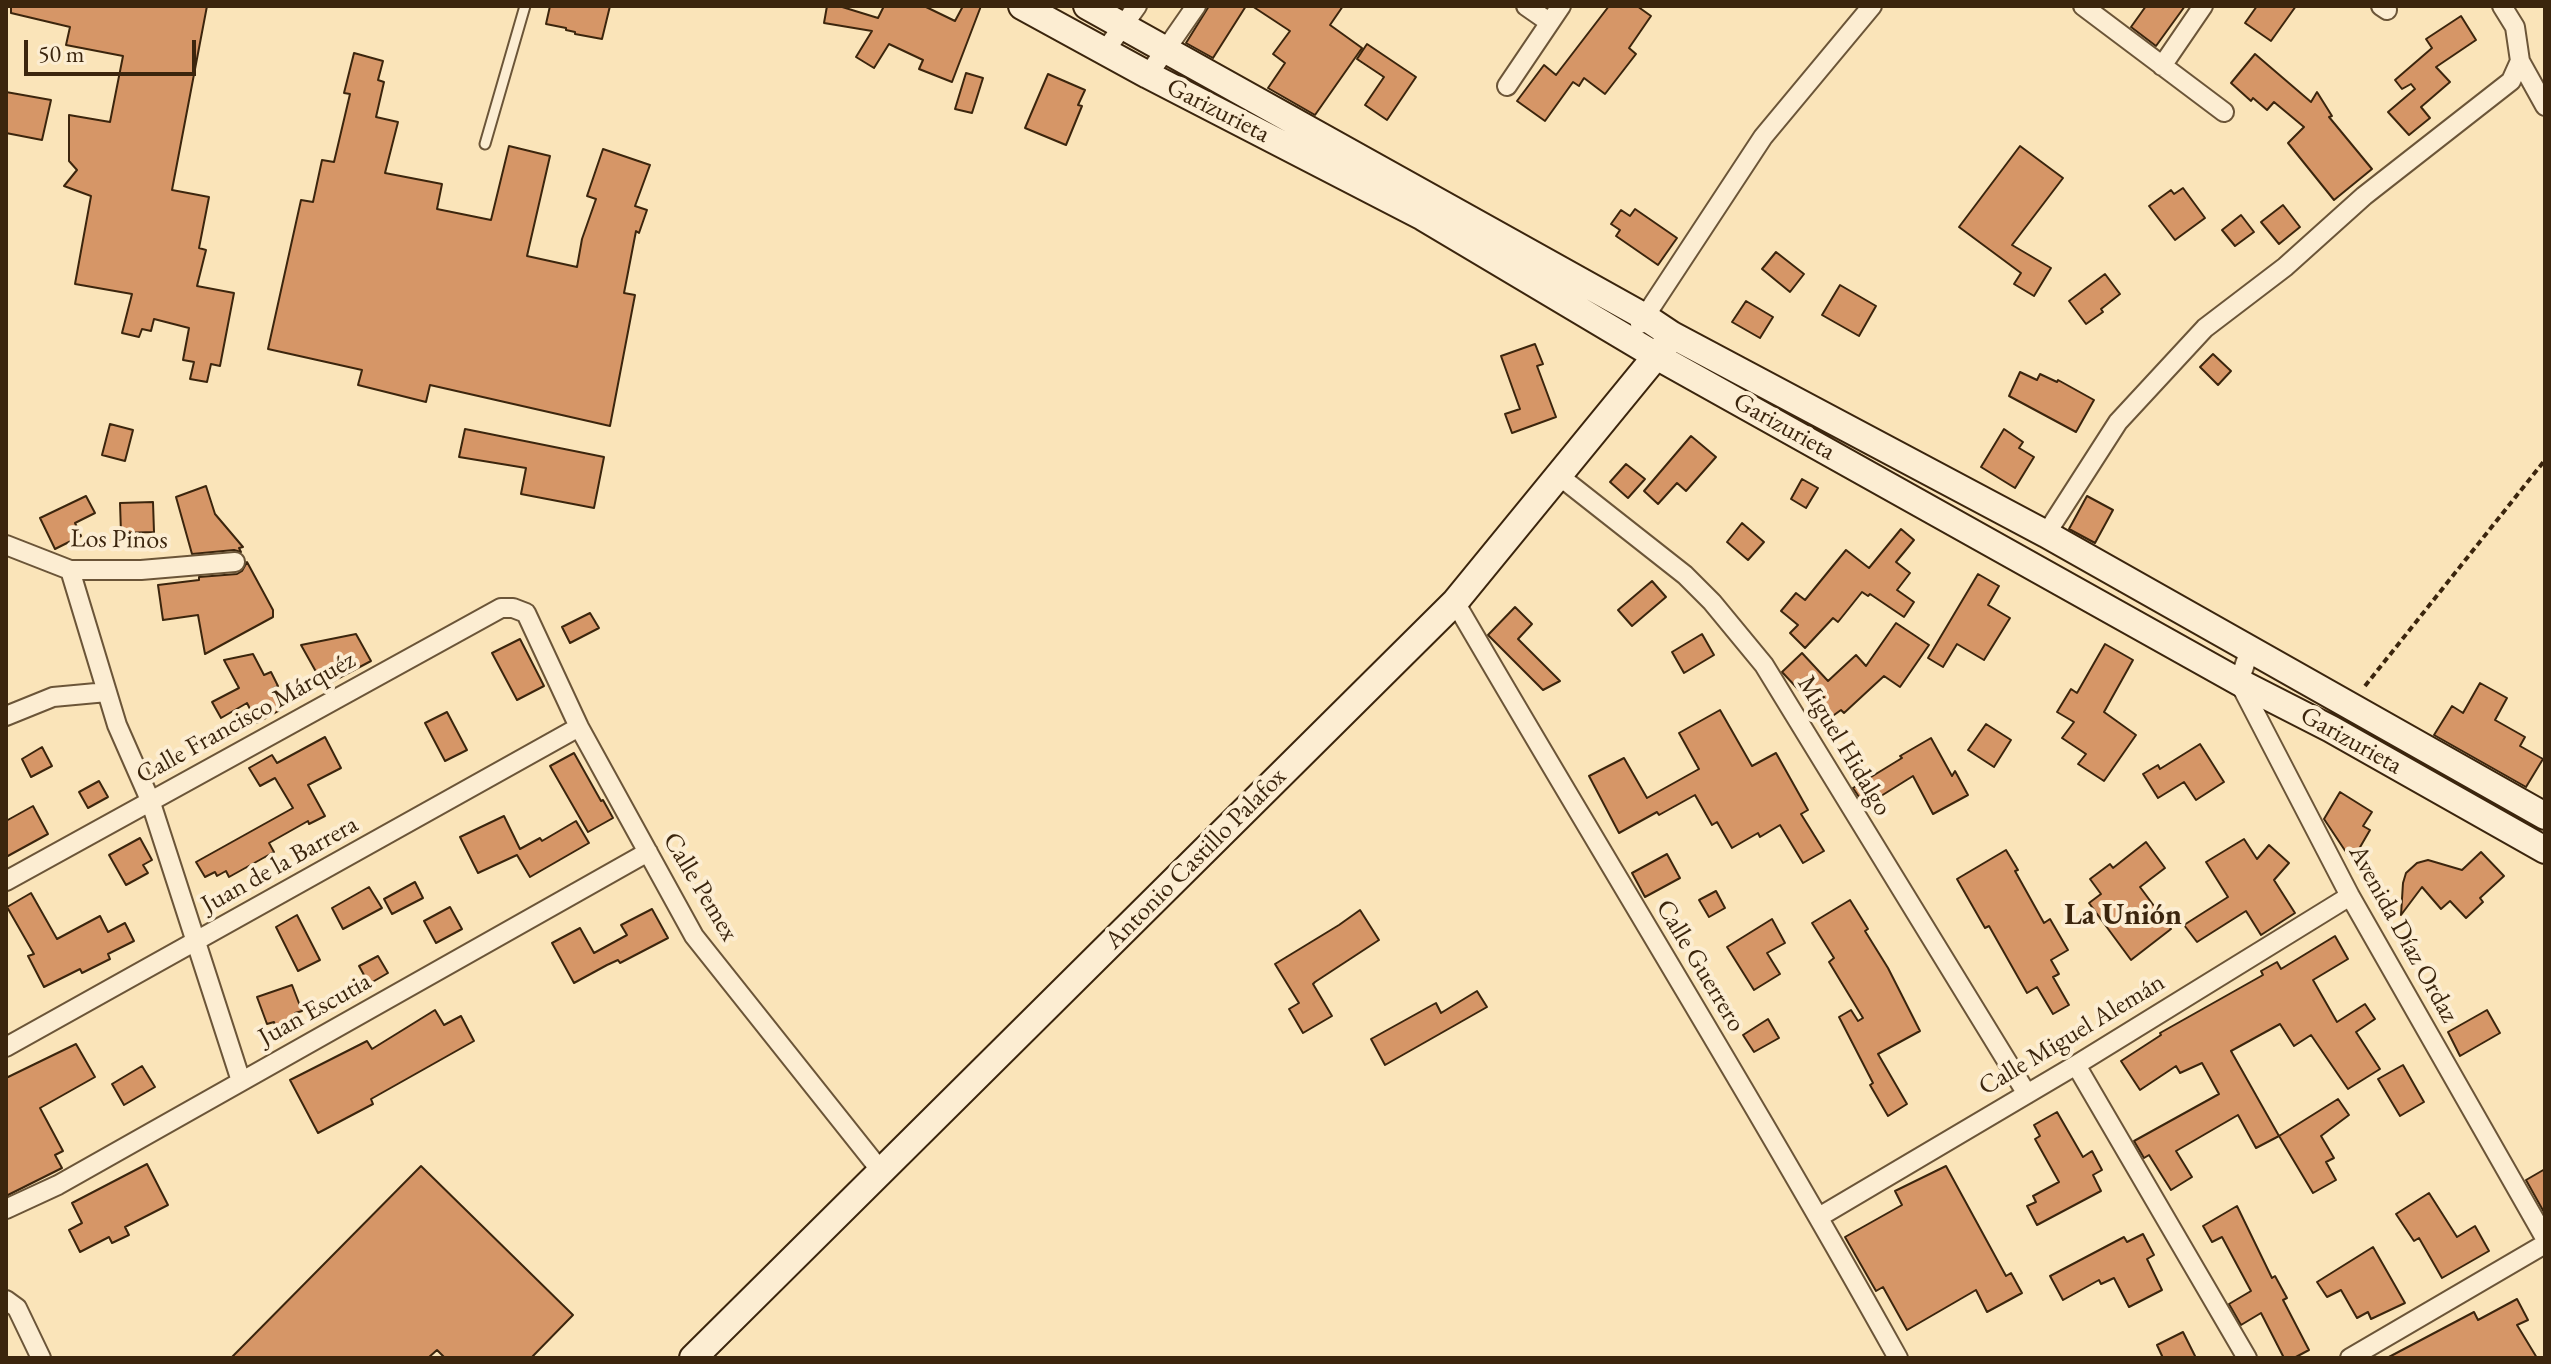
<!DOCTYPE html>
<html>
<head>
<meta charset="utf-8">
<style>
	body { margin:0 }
	#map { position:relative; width:2551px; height:1364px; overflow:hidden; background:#fae4b9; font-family:"EB Garamond",serif }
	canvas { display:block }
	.frame { position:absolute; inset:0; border:8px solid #3b250d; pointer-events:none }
	.scale { position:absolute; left:24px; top:40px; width:172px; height:36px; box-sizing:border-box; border:4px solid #3b250d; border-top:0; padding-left:10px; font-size:24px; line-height:28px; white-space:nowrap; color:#3b250d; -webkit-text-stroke:6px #fcedd2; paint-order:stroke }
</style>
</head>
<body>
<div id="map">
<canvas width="2551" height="1364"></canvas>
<div class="frame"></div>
<div class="scale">50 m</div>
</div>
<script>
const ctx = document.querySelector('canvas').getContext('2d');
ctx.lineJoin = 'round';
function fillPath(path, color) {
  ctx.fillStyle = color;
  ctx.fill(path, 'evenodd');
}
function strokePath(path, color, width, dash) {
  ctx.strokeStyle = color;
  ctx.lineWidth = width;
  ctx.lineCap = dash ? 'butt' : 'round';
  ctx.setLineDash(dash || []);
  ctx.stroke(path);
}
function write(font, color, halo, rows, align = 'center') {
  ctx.font = font + ' "EB Garamond",serif';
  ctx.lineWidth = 8;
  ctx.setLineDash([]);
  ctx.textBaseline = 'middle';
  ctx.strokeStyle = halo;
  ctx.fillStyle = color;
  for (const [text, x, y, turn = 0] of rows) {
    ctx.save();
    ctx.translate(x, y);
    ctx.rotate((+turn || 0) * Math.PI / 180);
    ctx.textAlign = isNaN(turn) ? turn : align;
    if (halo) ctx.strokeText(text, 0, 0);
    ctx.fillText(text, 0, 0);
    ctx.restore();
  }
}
const building = new Path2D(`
	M11,6H207L172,190L209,197L199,248L206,250L197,286L234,293L220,366L211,364L207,382L190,379L194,362L183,360L189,328L154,319L151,331L142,329L139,337L122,333L132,294L75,284L91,196L64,186L77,170L69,161V115L110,122L123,56L66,45L70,27L11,13Z
	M550,6H610L602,39L575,34V32L566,30V28L546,24Z
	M827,6H839L878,18L884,6H924L955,21L963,6H981L952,82L919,69L923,60L889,44L874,68L856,57L872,31L824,23Z
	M1209,6H1246L1213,58L1186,43Z
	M1252,6H1343L1330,25L1362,48L1315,115L1268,88L1285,63L1273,54L1290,31Z
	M1609,6H1637L1651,16L1629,48L1636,54L1605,94L1584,78L1579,86L1573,82L1545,121L1517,101L1544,65L1556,75Z
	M2146,6H2185L2156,46L2131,27Z
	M2257,6H2296L2271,41L2245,23Z
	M2461,16L2476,40L2436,67L2450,82L2421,107L2430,118L2409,135L2388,112L2415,89L2411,84L2402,89L2395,80L2432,48L2426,39Z
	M1367,44L1416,77L1387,120L1365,105L1384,77L1357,59Z
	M354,53L383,61L378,80L384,82L376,117L398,122L385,173L442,184L437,209L491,220L509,146L550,156L527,256L577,267L582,239L596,199L587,196L603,149L650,165L635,206L647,210L639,233L636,231L624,293L635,295L610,426L430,385L426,402L358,385L362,370L268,349L301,200L313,202L322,160L334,162L350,94L344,93Z
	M2255,54L2311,102L2317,92L2332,116L2329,117L2372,169L2334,200L2288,143L2304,127L2274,102L2267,110L2253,98L2251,101L2231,83Z
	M966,73L983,78L972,113L955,109Z
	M1048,74L1085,90L1078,105L1082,106L1066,145L1025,128Z
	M6,92L51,100L42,140L6,133Z
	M2020,146L2063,178L2012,245L2051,268L2034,296L2014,284L2021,273L1959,227Z
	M2183,188L2205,218L2175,240L2149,206L2171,190L2174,194Z
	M2283,205L2300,227L2279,244L2261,222Z
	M1635,209L1677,238L1658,265L1616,236L1620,230L1611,224L1621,210L1630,216Z
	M2241,215L2254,232L2235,246L2222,230Z
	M1776,252L1804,274L1790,292L1762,269Z
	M2105,274L2120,294L2101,309L2103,312L2086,324L2069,301Z
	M1840,285L1876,306L1859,336L1822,315Z
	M1746,301L1773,317L1760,338L1732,322Z
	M1535,344L1543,364L1537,366L1556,417L1512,433L1505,414L1520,409L1501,356Z
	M2213,354L2231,371L2218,385L2200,367Z
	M2020,372L2037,380L2040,374L2057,382L2058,380L2094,400L2076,432L2009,396Z
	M110,424L133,430L125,461L102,455Z
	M465,429L604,457L594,508L521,494L526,468L459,457Z
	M2004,429L2023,442L2019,448L2034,457L2015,488L1981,467Z
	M1691,436L1716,457L1686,491L1677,483L1658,504L1644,491Z
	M1626,464L1645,479L1628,498L1610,482Z
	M1802,479L1818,488L1806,508L1791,499Z
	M206,486L215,514L243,547L239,548L241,552L234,550L192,554L176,497Z
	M86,496L95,513L75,523L81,536L55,549L40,518Z
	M2087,496L2113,510L2095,543L2069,529Z
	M153,502L154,532L121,533L120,503Z
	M1742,523L1764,542L1748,560L1727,542Z
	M1901,529L1914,540L1896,562L1910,573L1897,590L1914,602L1904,617L1870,594L1868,596L1862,592L1838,622L1833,618L1805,648L1790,633L1798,625L1781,611L1796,593L1805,600L1846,550L1869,568Z
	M247,562L273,610V617L205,654L198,615L163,620L158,585L199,580V577L237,574L242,571Z
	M1978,574L1999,586L1988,605L2010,618L1984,660L1957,644L1943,667L1928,658Z
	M1652,581L1666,597L1632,626L1618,610Z
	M1515,607L1532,624L1518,639L1560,681L1543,690L1488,635Z
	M590,613L599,628L570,643L562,627Z
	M1896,623L1929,645L1900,687L1884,676L1844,713L1841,710L1827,720L1782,672L1802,653L1828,681L1856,655L1866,666Z
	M356,634L371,661L324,686L301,645Z
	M1702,634L1714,655L1684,673L1672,652Z
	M520,639L544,686L517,700L492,653Z
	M2105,644L2133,660L2104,712L2136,735L2104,781L2078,764L2086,754L2062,738L2074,722L2057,712L2071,689L2077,693Z
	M253,654L264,675L271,672L278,686L272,689L282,709L257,723L247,703L221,718L212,702L239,688L224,660Z
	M2480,683L2507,698L2495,720L2525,737L2520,746L2543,759L2526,787L2434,735L2452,706L2463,713Z
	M1720,710L1752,766L1776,753L1808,810L1801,814L1824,851L1803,863L1780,825L1760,837L1758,833L1732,848L1717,822L1712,825L1695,795L1659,815L1657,812L1619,833L1589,776L1624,758L1647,798L1699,769L1679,733Z
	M447,712L467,750L445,761L425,723Z
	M1986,724L2011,740L1994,767L1968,750Z
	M325,737L341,768L308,785L325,816L309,824L308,821L269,843L274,852L229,877L226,871L217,876L215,872L205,877L196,862L293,808L275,778L260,786L249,768L272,755L277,763Z
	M1931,738L1952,776L1955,771L1968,795L1933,814L1913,776L1865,806L1853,788L1902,758L1900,756Z
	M2200,744L2224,782L2196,800L2184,782L2158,798L2143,774L2158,765L2160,769Z
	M42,747L52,766L31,777L22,759Z
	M574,753L601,801L603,800L613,818L588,832L550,766Z
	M99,781L108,797L88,808L79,792Z
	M2340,792L2372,812L2363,826L2370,830L2352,861L2324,819Z
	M33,806L48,834L6,857V821Z
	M504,816L520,849L540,838L542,841L576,821L589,843L530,877L517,855L478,873L460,837Z
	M140,838L152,860L143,865L148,873L126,885L109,855Z
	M2244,839L2257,859L2269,845L2289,863L2274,880L2295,913L2261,935L2246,911L2197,942L2184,925L2228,897L2206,862Z
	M2146,842L2165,868L2140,887L2171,929L2131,960L2089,903L2101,894L2090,879L2110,864L2113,868Z
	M2006,850L2018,870L2015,871L2044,923L2050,919L2068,950L2051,960L2059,974L2053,977L2069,1005L2053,1014L2037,987L2027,993L1989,926L1985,928L1957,879Z
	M2481,852L2504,876L2480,898L2483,902L2466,918L2450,901L2441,909L2422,887L2401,915L2403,883L2406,873L2417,863L2428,860L2462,870Z
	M1667,854L1680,878L1645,897L1632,873Z
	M415,882L423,898L392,914L384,899Z
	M369,887L382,908L343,929L332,908Z
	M1716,891L1725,908L1709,917L1699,900Z
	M31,893L57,939L100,916L108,932L125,923L134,941L108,954L110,959L82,973L80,969L44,987L28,956L34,954L7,907Z
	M1850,900L1868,929L1865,931L1888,968L1920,1031L1878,1054L1907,1104L1888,1116L1870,1085L1873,1083L1839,1017L1851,1010L1858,1021L1863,1018L1829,962L1834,958L1812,923Z
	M450,907L462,929L436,943L424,921Z
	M652,909L668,938L620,963L618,960L607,965L574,983L552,943L580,928L594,953L627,935L621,925Z
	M1360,910L1379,940L1315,982L1313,984L1332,1016L1303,1033L1289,1009L1299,1003L1275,964L1339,925Z
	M297,915L320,960L298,971L276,927Z
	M1772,919L1785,943L1767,953L1780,974L1754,990L1727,947Z
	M2335,936L2348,959L2313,980L2337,1022L2365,1004L2375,1019L2356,1032L2380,1069L2348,1089L2311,1035L2294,1046L2280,1024L2231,1051L2279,1136L2338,1099L2349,1115L2321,1136L2334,1158L2326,1162L2336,1180L2313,1193L2279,1136L2256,1148L2238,1115L2176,1151L2192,1177L2171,1190L2149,1155L2144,1158L2134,1141L2219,1094L2202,1063L2180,1073L2176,1066L2140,1090L2121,1061L2161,1035L2160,1033L2263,975L2261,971L2277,962L2281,969Z
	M378,956L388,973L369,984L359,966Z
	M292,985L302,1011L295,1013L300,1027L278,1034L274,1022L267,1024L257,997Z
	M1477,991L1487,1007L1385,1065L1371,1039L1436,1003L1441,1013Z
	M435,1010L444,1025L461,1016L474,1041L371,1099L373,1104L318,1133L290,1080L367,1041L372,1049Z
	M2487,1010L2500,1033L2460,1056L2448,1032Z
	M1768,1019L1779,1038L1754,1052L1743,1035Z
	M76,1044L95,1077L40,1108L63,1151L55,1155L62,1168L6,1196V1078Z
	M2403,1065L2424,1102L2400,1116L2378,1079Z
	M142,1066L155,1087L124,1105L112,1084Z
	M2057,1112L2083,1157L2092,1151L2102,1170L2093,1175L2101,1191L2037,1225L2027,1206L2036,1202L2033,1196L2059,1182L2035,1139L2040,1136L2034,1125Z
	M147,1164L168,1205L125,1227L129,1235L112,1243L109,1237L80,1252L69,1230L82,1223L72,1203Z
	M421,1166L573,1315L531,1358H445L437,1350L428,1358H231Z
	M1946,1166L2006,1276L2011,1273L2022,1293L1987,1312L1976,1290L1907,1330L1883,1287L1876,1291L1845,1237L1902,1205L1895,1191Z
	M2545,1169V1214L2526,1180Z
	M2429,1193L2457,1237L2475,1226L2489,1251L2442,1278L2419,1238L2414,1241L2396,1214Z
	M2237,1206L2272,1278L2275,1276L2287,1298L2283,1300L2309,1350L2294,1358H2284L2261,1313L2241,1325L2229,1304L2251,1291L2222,1237L2212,1242L2203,1226Z
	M2143,1234L2154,1255L2147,1259L2162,1290L2129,1307L2114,1278L2101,1284L2099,1280L2063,1300L2050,1276L2124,1237L2127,1242Z
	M2373,1247L2405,1303L2371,1319L2368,1312L2357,1318L2341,1290L2327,1297L2317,1282Z
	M2517,1299L2528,1320L2517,1325L2537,1358H2387L2474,1312L2478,1320Z
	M2183,1332L2196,1358H2163L2157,1345Z`);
const path = new Path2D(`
	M2365,686L2545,460`);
const lane = new Path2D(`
	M485,144L525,6`);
const street = new Path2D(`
	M1526,6L1549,22
	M2083,6L2224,112
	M2381,6L2387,10
	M2502,6L2515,27L2520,61L2545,106
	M1105,51L1137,6
	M2162,66L2203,6
	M1148,75L1196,6
	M1507,86L1561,6
	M1640,324L1763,137L1872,6
	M1558,475L1685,575L1712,602L1764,665L2027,1094
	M2046,534L2118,422L2205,328L2285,267L2364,196L2511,81L2520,61
	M6,545L70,570H141L235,562
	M70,570L117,725L150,800L241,1081
	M1455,602C1602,855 1756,1103 1898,1358
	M2250,649L2239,682L2350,896L2545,1238
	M6,716L53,697L107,692
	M6,881L501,608H513L526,613L579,727L694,936L881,1171
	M6,1047L579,727
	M2076,1065L2247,1358
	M6,1209L58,1185L648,852
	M1819,1217L2076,1065L2350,896
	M6,1300L17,1308L41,1358
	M2350,1358L2545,1244`);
const secondary = new Path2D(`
	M1022,6L1148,75L1423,217L1658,357L2239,682L2331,729L2545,850
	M1087,6L1645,317L1672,335L2046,534L2545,816
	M693,1358L1455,602L1666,344`);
const streetNames = [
	["Garizurieta",1218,111,27],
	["Garizurieta",1784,427,29],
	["Los Pinos",119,540,1],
	["Calle Francisco Márquéz",246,718,-29],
	["Garizurieta",2351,741,29],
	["Miguel Hidalgo",1844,746,59],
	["Antonio Castillo Palafox",1196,859,-45],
	["Juan de la Barrera",280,865,-29],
	["Calle Pemex",700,887,59],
	["Avenida Díaz Ordaz",2403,934,61],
	["Calle Guerrero",1700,966,59],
	["Juan Escutia",315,1010,-29],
	["Calle Miguel Alemán",2072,1035,-31]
];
const quarterNames = [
	["La Unión",2123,916]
];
fillPath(building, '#d69667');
strokePath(building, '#3b250d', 2);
strokePath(lane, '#6b5538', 13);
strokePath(street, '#6b5538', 22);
strokePath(secondary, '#3b250d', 30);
strokePath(path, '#3b250d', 4, [6, 4]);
strokePath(lane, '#fcedd2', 9);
strokePath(street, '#fcedd2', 18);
strokePath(secondary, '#fcedd2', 26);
write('26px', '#3b250d', '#fcedd2', streetNames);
write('bold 30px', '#3b250d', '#fcedd2', quarterNames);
</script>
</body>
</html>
